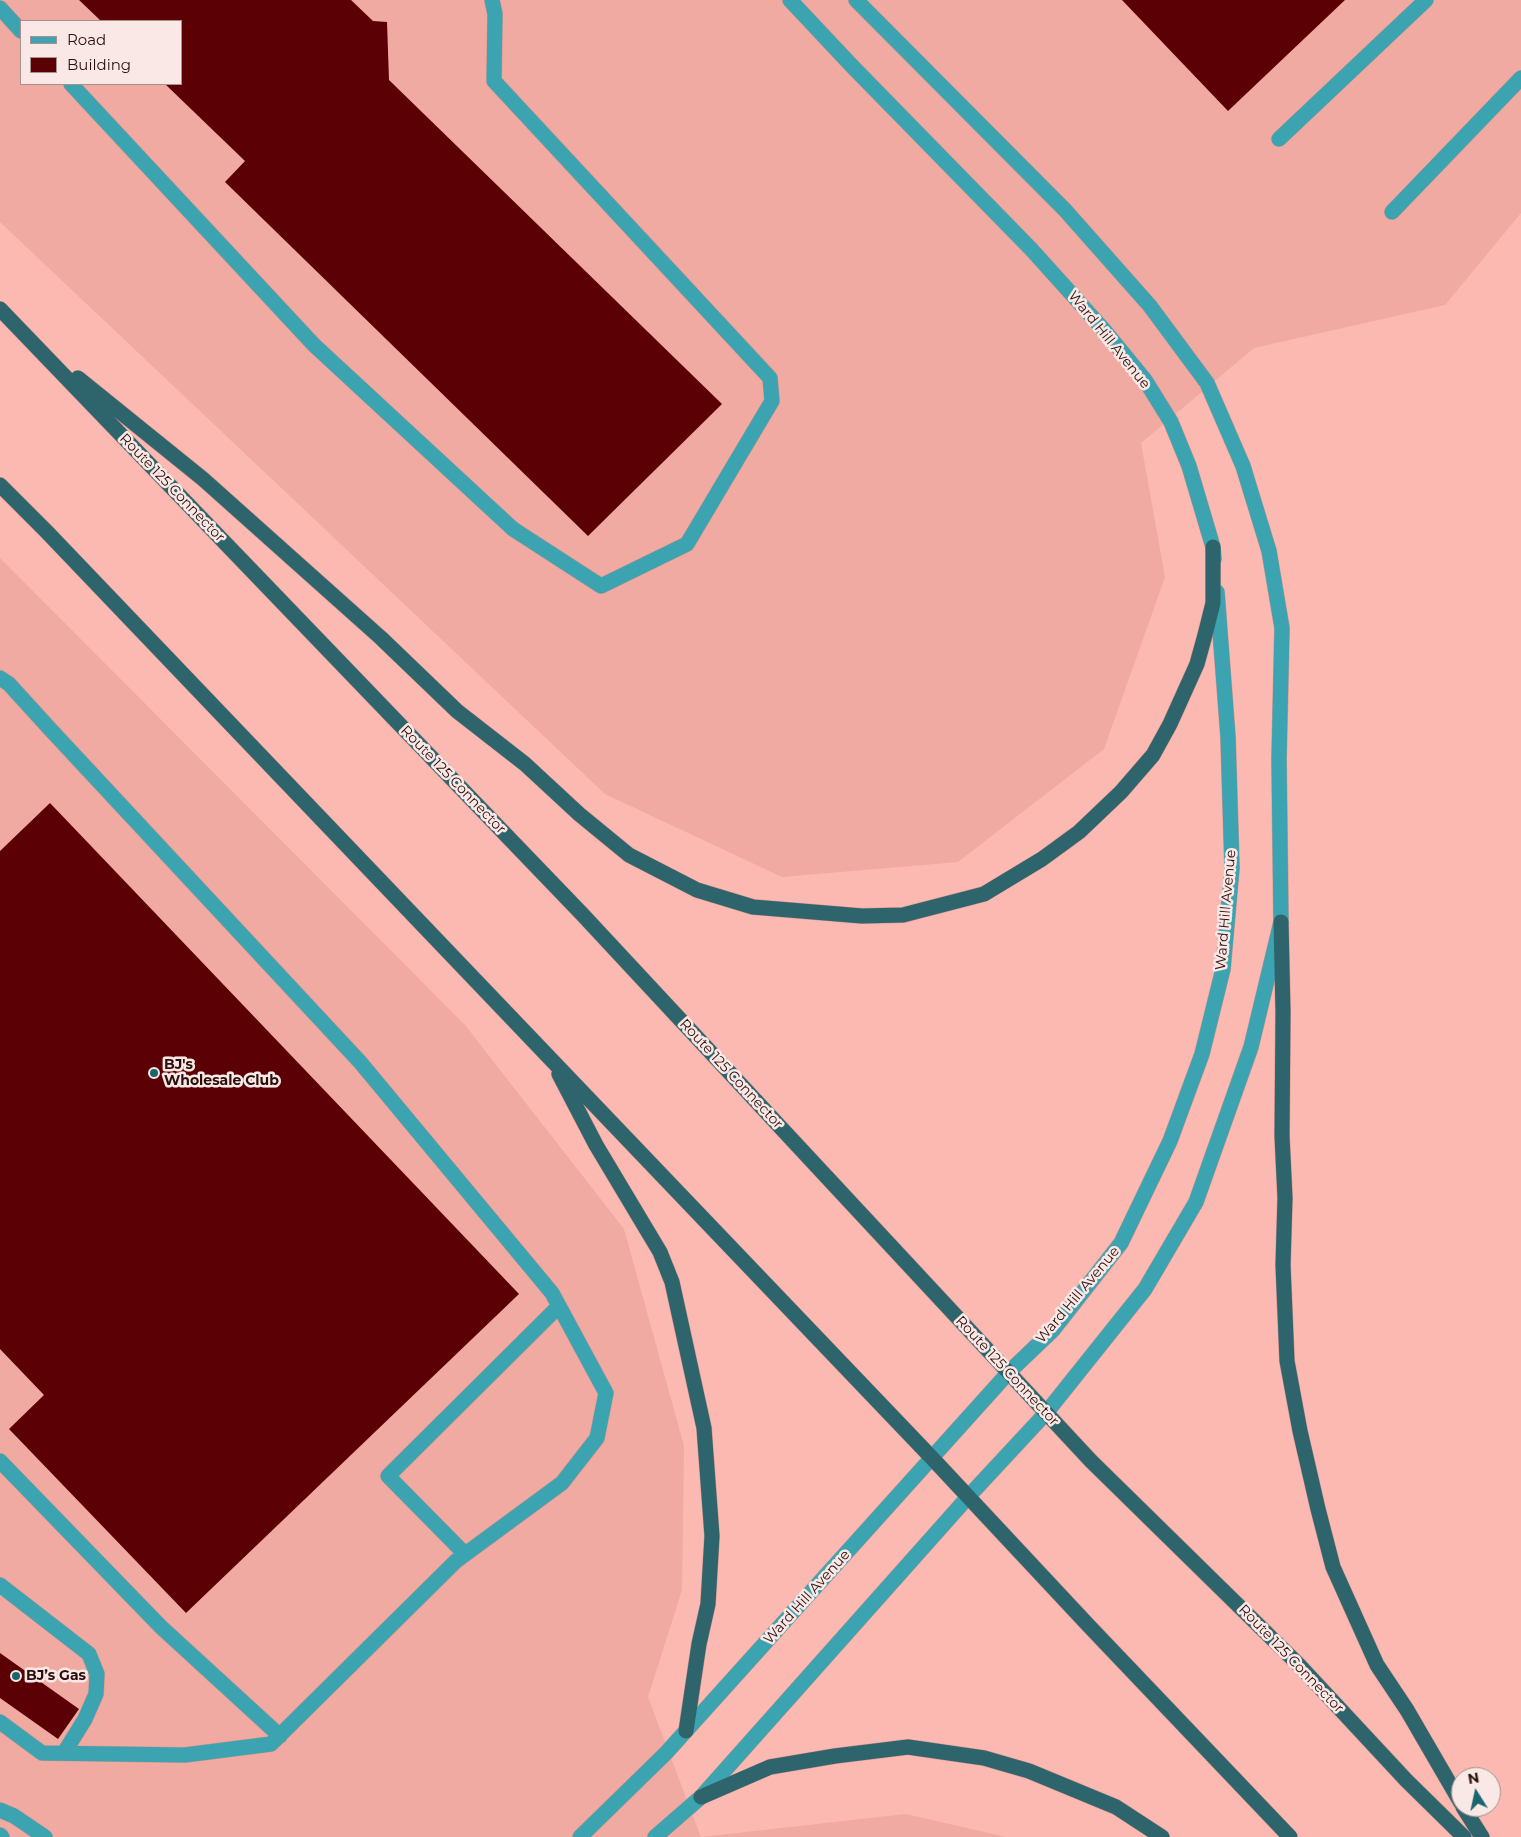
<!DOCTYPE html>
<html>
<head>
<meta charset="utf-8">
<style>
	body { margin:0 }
	#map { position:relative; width:1521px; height:1837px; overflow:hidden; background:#fbb9b1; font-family:Montserrat,sans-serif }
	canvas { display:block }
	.legend { position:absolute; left:20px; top:20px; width:162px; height:65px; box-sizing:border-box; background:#f9e8e5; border:1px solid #a7918e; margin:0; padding:6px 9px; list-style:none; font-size:15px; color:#2b0f0c }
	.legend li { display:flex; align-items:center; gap:10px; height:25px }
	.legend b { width:25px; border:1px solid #a7918e }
	.north { position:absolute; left:1451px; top:1767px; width:50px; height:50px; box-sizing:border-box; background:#f9e8e5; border:1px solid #a7918e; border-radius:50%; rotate:350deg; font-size:14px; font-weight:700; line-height:20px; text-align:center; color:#2b0f0c }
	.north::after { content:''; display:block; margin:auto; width:18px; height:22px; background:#19666f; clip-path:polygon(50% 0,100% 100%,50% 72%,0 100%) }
</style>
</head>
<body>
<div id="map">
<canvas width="1521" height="1837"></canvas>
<ul class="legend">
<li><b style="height:6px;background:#3ca3b0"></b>Road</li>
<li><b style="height:14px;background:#5b0105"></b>Building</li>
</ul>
<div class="north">N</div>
</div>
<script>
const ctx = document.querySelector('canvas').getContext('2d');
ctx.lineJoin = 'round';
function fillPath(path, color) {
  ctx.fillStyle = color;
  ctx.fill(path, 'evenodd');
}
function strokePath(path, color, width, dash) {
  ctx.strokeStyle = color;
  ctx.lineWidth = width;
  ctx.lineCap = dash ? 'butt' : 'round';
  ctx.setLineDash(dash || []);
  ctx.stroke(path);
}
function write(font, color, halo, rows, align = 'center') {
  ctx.font = font + ' Montserrat,sans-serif';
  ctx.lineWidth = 5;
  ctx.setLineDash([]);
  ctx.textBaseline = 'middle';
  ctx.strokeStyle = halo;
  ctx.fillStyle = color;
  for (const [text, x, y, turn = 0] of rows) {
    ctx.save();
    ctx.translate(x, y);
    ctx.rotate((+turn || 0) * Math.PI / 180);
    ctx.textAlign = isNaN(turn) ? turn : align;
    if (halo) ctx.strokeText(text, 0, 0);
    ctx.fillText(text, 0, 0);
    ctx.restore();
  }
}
const built = new Path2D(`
	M0,0H1521V213L1445,305L1254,348L1141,443L1165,577L1104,749L958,862L782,877L605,794L0,222ZM21,21H181V84H21Z
	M0,558L465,1025L624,1229L684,1446L682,1590L648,1697L701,1837L906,1814L1006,1837H0Z`);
const building = new Path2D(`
	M79,0H351L373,21L387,22L389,80L722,404L588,536L225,182L245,161L165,84H181V21H101Z
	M1122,0H1345L1228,111Z
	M50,803L519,1294L186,1613L9,1429L44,1395L0,1349V851Z
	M0,1653L79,1709L58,1739L0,1698Z`);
const service = new Path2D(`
	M0,8L21,31
	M71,84L314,345L513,529L601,586L687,544L772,401L770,378L494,81L495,14L492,0
	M1279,139L1426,0
	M1392,212L1521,78
	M0,678L9,684L50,729L360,1062L552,1293L606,1393L597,1438L562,1483L456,1561L271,1744L185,1755L42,1753L0,1722
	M0,1461L161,1627L280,1736
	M464,1553L388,1476L559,1306
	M0,1585L89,1654L97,1674L96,1694L85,1719L64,1753`);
const minor = new Path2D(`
	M790,0L851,65L1031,249L1104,330L1145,380L1171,422L1189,466L1213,547L1214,559
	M856,0L1065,210L1150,306L1207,383L1243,466L1269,551L1282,628L1279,759L1281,922L1251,1047L1196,1202L1145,1289L1046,1413
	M1009,1372L1053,1330L1121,1243L1170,1141L1202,1054L1223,969L1232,868L1228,737L1217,592`);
const tertiary = new Path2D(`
	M0,1810L14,1816L45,1837
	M0,1835L2,1837
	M580,1837L666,1753L1009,1372
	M655,1837L701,1797L968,1497L1046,1413`);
const trunk = new Path2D(`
	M0,309L582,914L1091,1461L1299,1665L1406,1780L1464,1837
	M78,378L203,479L381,638L457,711L525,764L579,814L629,855L697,890L753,907L862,916L903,915L984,894L1042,859L1079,832L1121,792L1153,755L1170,724L1197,664L1205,635L1213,603V547
	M0,485L47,532L932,1458L1089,1626L1290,1837
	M1281,922L1283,1012L1282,1136L1285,1198L1283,1265L1287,1361L1300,1431L1318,1509L1333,1567L1377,1665L1407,1710L1461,1803
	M559,1074L596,1145L660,1252L672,1282L704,1428L712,1536L708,1604L699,1644L686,1731
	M701,1797L770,1767L835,1756L908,1747L984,1758L1029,1771L1116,1807L1162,1837
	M1463,1807L1482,1837`);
const markers = [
	[154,1073,5,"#19666f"],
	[16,1676,5,"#19666f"]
];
const streetNames = [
	["Ward Hill Avenue",1109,340,51],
	["Route 125 Connector",172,488,46],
	["Route 125 Connector",453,780,46],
	["Ward Hill Avenue",1226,910,-85],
	["Route 125 Connector",731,1074,47],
	["Ward Hill Avenue",1078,1295,-50],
	["Route 125 Connector",1007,1371,47],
	["Ward Hill Avenue",807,1597,-48],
	["Route 125 Connector",1291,1659,46]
];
const poiNames = [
	["BJ's",164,1065],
	["Wholesale Club",164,1081],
	["BJ’s Gas",26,1676]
];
fillPath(built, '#f0aaa1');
fillPath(building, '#5b0105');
strokePath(service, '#d19790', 16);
strokePath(minor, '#d19790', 16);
strokePath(tertiary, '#d19790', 16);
strokePath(trunk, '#d19790', 16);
strokePath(service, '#3ca3b0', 15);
strokePath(minor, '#3ca3b0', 15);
strokePath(tertiary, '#3ca3b0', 15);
strokePath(trunk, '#2e646b', 15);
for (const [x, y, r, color] of markers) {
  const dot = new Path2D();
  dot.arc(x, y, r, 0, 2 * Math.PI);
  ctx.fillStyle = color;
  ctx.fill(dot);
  strokePath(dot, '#f9e8e5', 2);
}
write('14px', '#2b0f0c', '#f9e8e5', streetNames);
write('bold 14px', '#2b0f0c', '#f9e8e5', poiNames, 'left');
</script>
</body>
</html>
